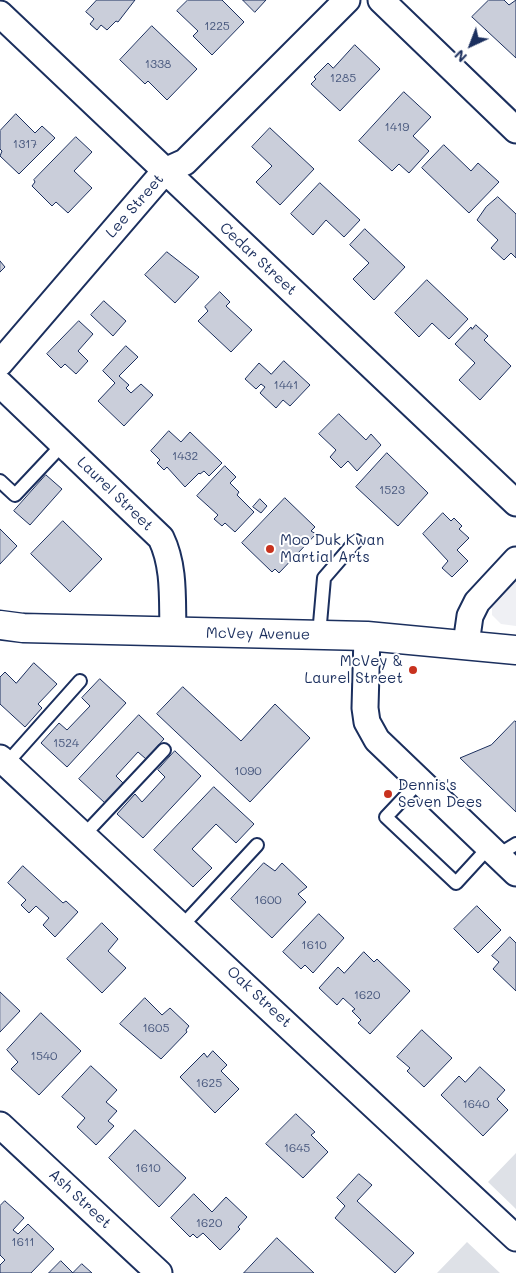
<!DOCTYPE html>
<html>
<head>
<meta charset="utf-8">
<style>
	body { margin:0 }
	#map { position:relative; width:516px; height:1273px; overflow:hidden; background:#fff; font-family:Mali,sans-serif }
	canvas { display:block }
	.north { position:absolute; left:446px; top:20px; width:50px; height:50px; -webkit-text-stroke:4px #fff; paint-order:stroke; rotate:223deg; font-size:14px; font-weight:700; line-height:20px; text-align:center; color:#1b2f5e }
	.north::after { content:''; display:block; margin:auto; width:18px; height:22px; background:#1b2f5e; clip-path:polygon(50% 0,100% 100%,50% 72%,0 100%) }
</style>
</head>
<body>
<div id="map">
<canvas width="516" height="1273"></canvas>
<div class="north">N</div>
</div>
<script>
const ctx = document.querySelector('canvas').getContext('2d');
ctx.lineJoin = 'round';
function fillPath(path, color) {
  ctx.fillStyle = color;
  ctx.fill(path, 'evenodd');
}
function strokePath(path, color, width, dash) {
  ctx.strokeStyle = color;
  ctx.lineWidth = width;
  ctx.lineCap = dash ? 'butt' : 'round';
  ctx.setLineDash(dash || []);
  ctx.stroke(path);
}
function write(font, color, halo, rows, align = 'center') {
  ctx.font = font + ' Mali,sans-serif';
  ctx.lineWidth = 4;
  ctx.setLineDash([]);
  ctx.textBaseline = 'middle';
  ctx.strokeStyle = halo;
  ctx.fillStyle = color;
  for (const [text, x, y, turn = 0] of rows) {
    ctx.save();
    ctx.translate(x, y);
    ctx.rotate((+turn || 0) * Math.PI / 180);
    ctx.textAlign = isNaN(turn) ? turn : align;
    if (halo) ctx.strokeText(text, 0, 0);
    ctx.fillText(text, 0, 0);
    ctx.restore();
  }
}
const built = new Path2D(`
	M516,576V626L501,624L492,615V604Z`);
const green = new Path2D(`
	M516,1153V1209L488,1182Z
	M467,1242L500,1273H437Z`);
const building = new Path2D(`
	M97,0H135L118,22L116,21L107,30L101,25L97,30L90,24L94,19L86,12Z
	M188,0H222L244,22L212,55L193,36L198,31L177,11Z
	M243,0H266L255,12Z
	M489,0H504L509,5L516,0V58L472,17Z
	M152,26L197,69L167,100L148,81L145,84L120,60Z
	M355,45L380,69L340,111L311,84L316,79L314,77L328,63L333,68Z
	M404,92L431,117L413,136L429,151L409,173L399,164L392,171L359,141Z
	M16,114L35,133L42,126L55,138L19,174L0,156L2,151L0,149V131Z
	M270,128L314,169L280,205L256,182L272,166L252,147Z
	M76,137L92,152L74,171L92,188L68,213L56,202L52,206L32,186L35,182L34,180Z
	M444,145L471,171L478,163L499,182L469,213L422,168Z
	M320,183L360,220L344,237L326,220L313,235L291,214Z
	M498,197L516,214V258L511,253L504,260L491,248L498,240L477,220L486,207Z
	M365,229L405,267L374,300L353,279L369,263L350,245Z
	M167,252L199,277L175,303L145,275Z
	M0,261L5,267L0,272Z
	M427,280L468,319L449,339L432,323L419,337L395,313Z
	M220,292L230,302L226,306L252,330L231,352L198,321L208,311L205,307Z
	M104,301L126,321L113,336L91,315Z
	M79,321L93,334L78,351L88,361L76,374L65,364L61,368L47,354Z
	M476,325L488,336L484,340L511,366L480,400L459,380L475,363L455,344L471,327L472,329Z
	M126,346L138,357L119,376L129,385L126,388L131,393L141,384L153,395L124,426L98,401L115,383L103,371Z
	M284,361L310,385L290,406L283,400L276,408L260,393L265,387L261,384L256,389L245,379L259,363L271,374Z
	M339,414L366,440L371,434L381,445L357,471L348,461L341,468L330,457L336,450L319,434Z
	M169,431L181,442L190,432L222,463L209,476L204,471L200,474L199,473L185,487L167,467L164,470L157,463L160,460L151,451Z
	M387,453L428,493L398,526L356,487Z
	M225,466L236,477L230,483L239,492L237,495L254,512L235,532L225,523L222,526L214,519L218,515L197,496Z
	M46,475L62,489L30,525L14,511Z
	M285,498L315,527L311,531L316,534L279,573L275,569L272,572L242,543Z
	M260,499L267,506L261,513L253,507Z
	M443,513L451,521L454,518L462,526L459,529L469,538L457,550L468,561L452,577L442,568L448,561L423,534Z
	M63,521L102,559L70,592L31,554Z
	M0,529L17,546L0,564Z
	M34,663L57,684L38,704L42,708L25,727L0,704V677L5,672L16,683Z
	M100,679L126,703L67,767L41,743L59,723L67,730L90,706L82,698Z
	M183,687L241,741L275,704L310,738L250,802L157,714Z
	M139,715L164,739L146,759L138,752L116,776L123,783L105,803L79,779Z
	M515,721L516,722V812L460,758L491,745Z
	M175,751L201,776L143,838L117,814L135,794L142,802L165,777L158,770Z
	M214,787L254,824L236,843L216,824L192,849L212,868L193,887L154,850Z
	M264,863L275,871L282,863L307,887L298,894L306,902L272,938L231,899Z
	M23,866L63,903L66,901L78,912L55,937L43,925L49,918L36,906L29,913L21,905L26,900L8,883Z
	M477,906L501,930L478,953L454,929Z
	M319,914L344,938L313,973L305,965L301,969L283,952Z
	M102,923L118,939L108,951L126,968L102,993L67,959Z
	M510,937L516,943V991L493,969L499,962L492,956Z
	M364,952L374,962L377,959L410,991L370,1034L358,1023L361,1020L352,1011L355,1009L343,998L337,1005L319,988L338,967L344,973Z
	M0,992L20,1011L0,1032Z
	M145,998L162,1015L170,1008L189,1026L186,1030L187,1032L161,1059L120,1024Z
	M41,1013L81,1051L39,1095L11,1069L18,1062L7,1050Z
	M422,1030L452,1058L424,1087L407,1071L410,1068L397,1057Z
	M213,1051L227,1065L221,1071L239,1089L215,1113L180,1077L204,1053L207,1057Z
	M91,1066L117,1090L106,1102L117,1111L108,1121L114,1126L96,1145L77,1127L85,1118L62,1097Z
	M480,1067L505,1090L497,1099L508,1110L483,1136L441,1095L459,1076L465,1082Z
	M296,1114L315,1132L311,1135L328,1152L303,1178L266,1144Z
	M135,1130L186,1178L159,1207L109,1158Z
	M359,1174L372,1185L357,1201L414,1253L395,1273L335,1218L345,1206L337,1198Z
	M194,1194L212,1212L226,1197L247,1217L238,1227L240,1229L220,1250L203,1233L197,1238L193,1234L190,1237L171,1218Z
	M5,1201L24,1218L13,1230L18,1234L28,1224L54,1249L31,1273H0V1265L5,1260L0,1255V1206Z
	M277,1238L314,1273H244Z
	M61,1261L73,1273H49Z
	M82,1264L92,1273H73Z`);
const service = new Path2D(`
	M0,481L15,495L63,444
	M319,635L324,578L356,541
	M6,764L80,681
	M420,781L386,817L456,883L489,847
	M84,835L164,750
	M498,855L516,844
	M182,926L257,845`);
const minor = new Path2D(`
	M381,0L516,130
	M0,14L516,503
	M0,363L165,171L185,162L347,0
	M0,384L161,538C175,567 172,600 173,632
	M367,636L365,708L367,722L377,740L516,873
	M466,644L470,616L477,602L516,560
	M0,758L516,1238
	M0,1125L159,1273`);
const primary = new Path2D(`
	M0,625L23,628L367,636L516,650`);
const markers = [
	[270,549,5,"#c8321e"],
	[413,670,5,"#c8321e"],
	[388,794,5,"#c8321e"]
];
const numberNames = [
	["1225",217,26],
	["1338",158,64],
	["1285",343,78],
	["1419",397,127],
	["1317",25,144],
	["1441",286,385],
	["1432",185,456],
	["1523",392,490],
	["1524",66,743],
	["1090",248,771],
	["1600",268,900],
	["1610",314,945],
	["1620",367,995],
	["1605",156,1028],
	["1540",44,1056],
	["1625",209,1083],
	["1640",476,1104],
	["1645",297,1148],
	["1610",148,1168],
	["1620",209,1223],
	["1611",23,1242]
];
const streetNames = [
	["Lee Street",135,206,-49],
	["Cedar Street",258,259,43],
	["Laurel Street",115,494,44],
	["McVey Avenue",258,634,1],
	["Oak Street",259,997,43],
	["Ash Street",80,1199,43]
];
const poiNames = [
	["Moo Duk Kwan",280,540],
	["Martial Arts",280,557],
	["McVey &",403,661,"right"],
	["Laurel Street",403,678,"right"],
	["Dennis's",398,785],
	["Seven Dees",398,802]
];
fillPath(built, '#eff0f4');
fillPath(green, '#dee1e7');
fillPath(building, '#caceda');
strokePath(building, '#1b2f5e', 1);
strokePath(service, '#1b2f5e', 16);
strokePath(minor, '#1b2f5e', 29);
strokePath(primary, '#1b2f5e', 31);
strokePath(service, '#fff', 12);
strokePath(minor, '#fff', 25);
strokePath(primary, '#fff', 28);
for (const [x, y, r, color] of markers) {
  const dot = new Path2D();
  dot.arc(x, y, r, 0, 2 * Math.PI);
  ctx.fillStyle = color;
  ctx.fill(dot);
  strokePath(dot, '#fff', 2);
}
write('12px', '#47577d', null, numberNames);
write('15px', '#1b2f5e', '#fff', streetNames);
write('15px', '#1b2f5e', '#fff', poiNames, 'left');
</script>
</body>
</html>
